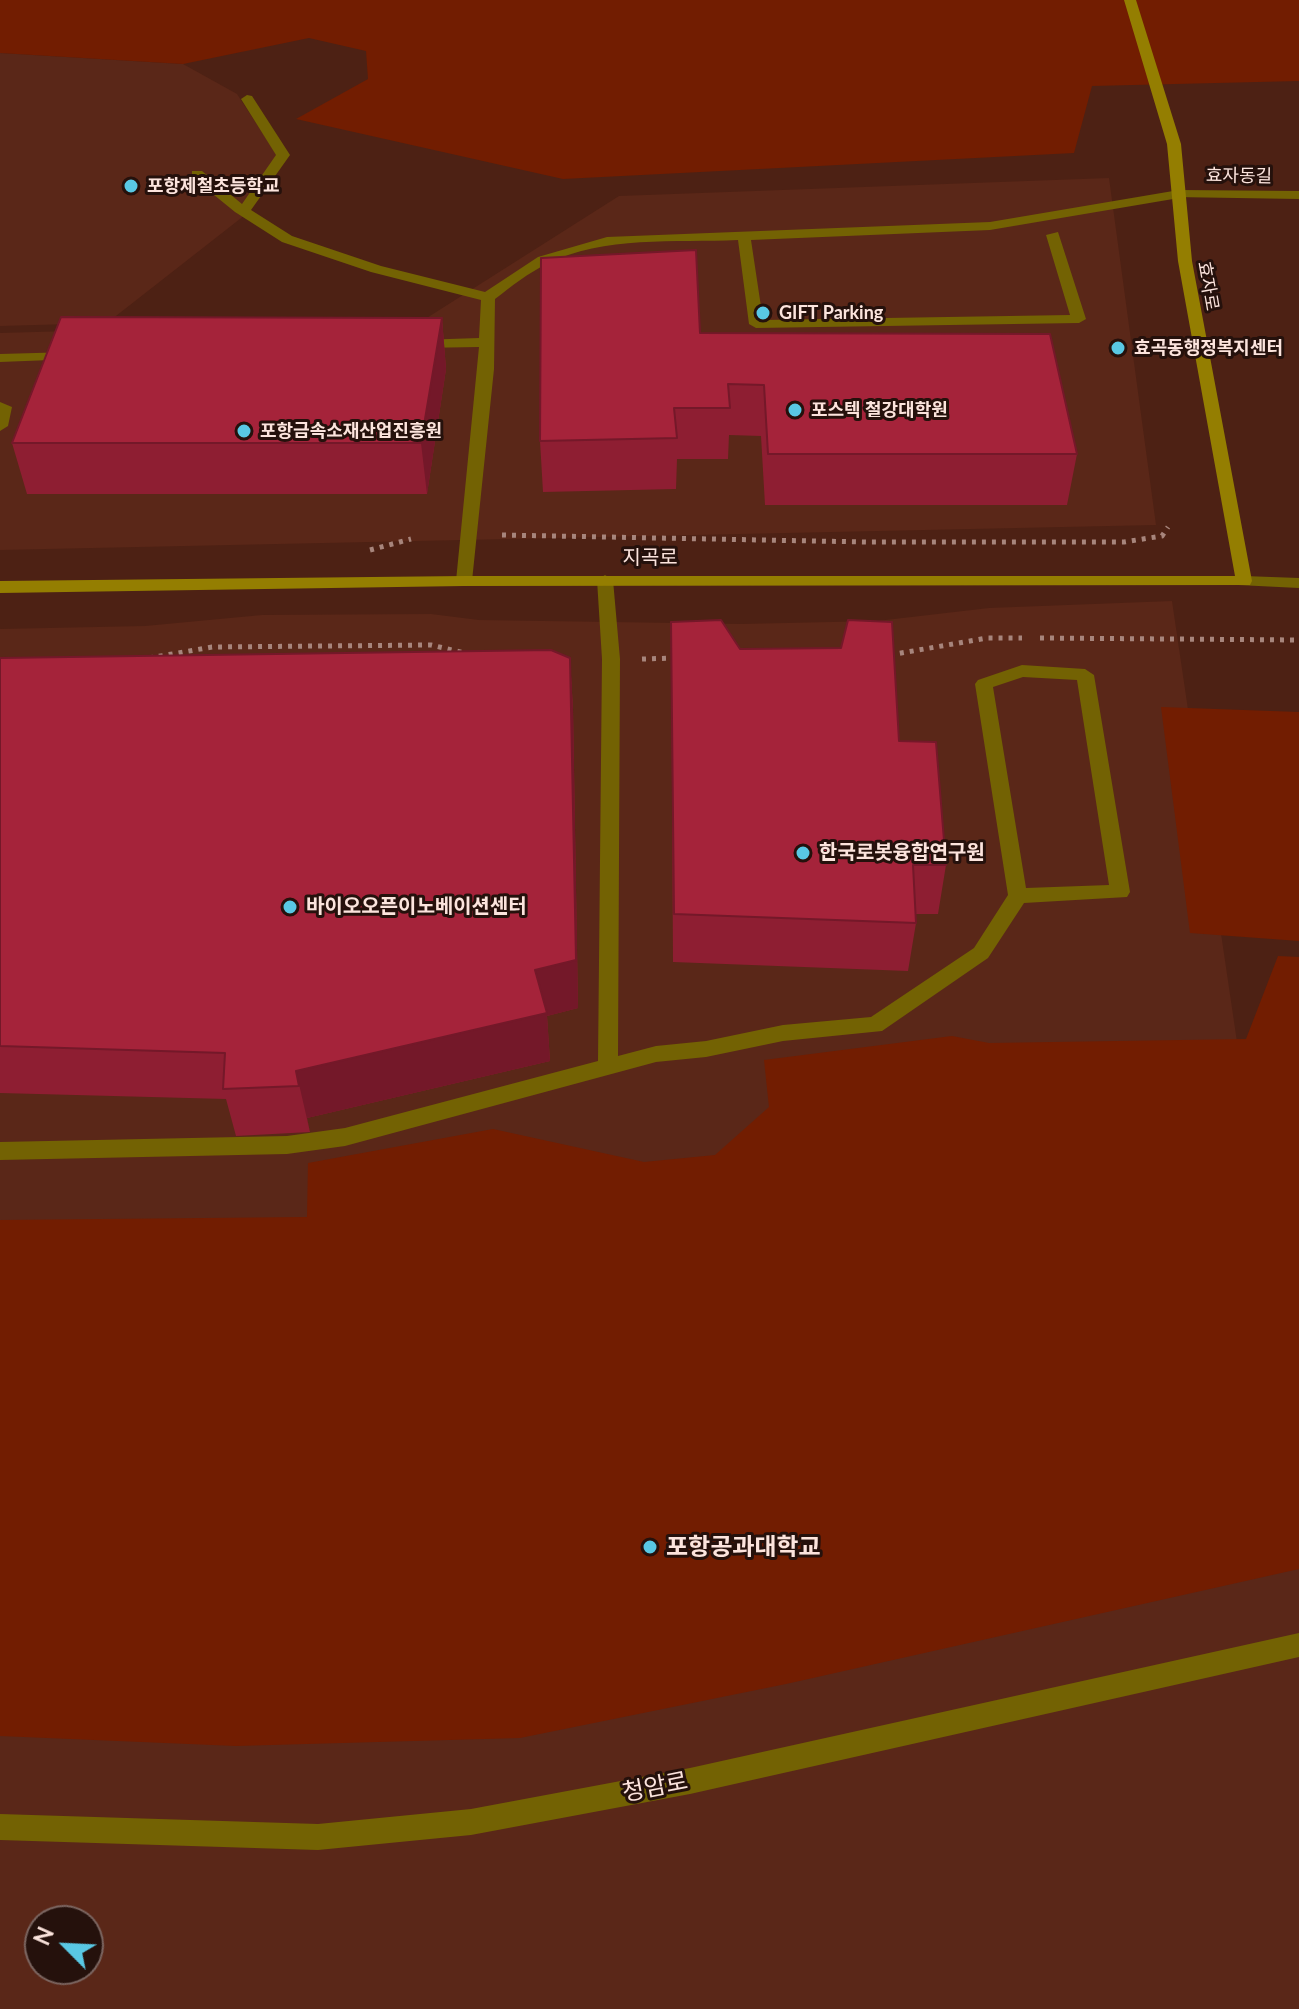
<!DOCTYPE html>
<html>
<head>
<meta charset="utf-8">
<style>
	body { margin:0 }
	#map { position:relative; width:1299px; height:2009px; overflow:hidden; background:#4d2114; font-family:Lato,sans-serif }
	canvas { display:block }
	.north { position:absolute; left:24px; top:1905px; width:80px; height:80px; box-sizing:border-box; background:#25110c; border:2px solid #7b6560; border-radius:50%; rotate:294deg; font-size:22px; font-weight:700; line-height:32px; text-align:center; color:#fce4dd }
	.north::after { content:''; display:block; margin:auto; width:28px; height:36px; background:#59c8e4; clip-path:polygon(50% 0,100% 100%,50% 72%,0 100%) }
</style>
</head>
<body>
<div id="map">
<canvas width="1299" height="2009"></canvas>
<div class="north">N</div>
</div>
<script>
const ctx = document.querySelector('canvas').getContext('2d');
ctx.lineJoin = 'round';
function fillPath(path, color) {
  ctx.fillStyle = color;
  ctx.fill(path, 'evenodd');
}
function strokePath(path, color, width, dash) {
  ctx.strokeStyle = color;
  ctx.lineWidth = width;
  ctx.lineCap = dash ? 'butt' : 'round';
  ctx.setLineDash(dash || []);
  ctx.stroke(path);
}
function write(font, color, halo, rows, align = 'center') {
  ctx.font = font + ' Lato,"Noto Sans KR",sans-serif';
  ctx.lineWidth = 6;
  ctx.setLineDash([]);
  ctx.textBaseline = 'middle';
  ctx.strokeStyle = halo;
  ctx.fillStyle = color;
  for (const [text, x, y, turn = 0] of rows) {
    ctx.save();
    ctx.translate(x, y);
    ctx.rotate((+turn || 0) * Math.PI / 180);
    ctx.textAlign = isNaN(turn) ? turn : align;
    if (halo) ctx.strokeText(text, 0, 0);
    ctx.fillText(text, 0, 0);
    ctx.restore();
  }
}
const built = new Path2D(`
	M0,53L183,64L237,94L278,157L245,215L107,323L0,326Z
	M1109,178L1156,525L0,550V333L422,321L619,196Z
	M1172,601L1255,1164L1299,1173V2009H0V629L145,626L262,615L431,614L479,620L742,624L877,621L989,608ZM40,1921H88V1969H40Z`);
const green = new Path2D(`
	M0,0H1299V81L1092,86L1074,153L563,179L296,119L368,79L366,51L309,38L183,64L0,53Z
	M1161,707L1299,712V941L1190,933Z
	M1278,956L1299,957V1569L786,1684L520,1738L236,1746L0,1736V1220L307,1217L308,1163L493,1129L644,1162L715,1155L769,1107L764,1060L952,1036L989,1043L1246,1039Z`);
const path = new Path2D(`
	M502,535L866,542H1124L1162,536L1168,527
	M370,550L411,539
	M1040,638L1299,640
	M890,655L987,638H1022
	M149,658L212,647L431,645L465,653
	M642,659L676,658`);
const lane = new Path2D(`
	M247,95L252,96L290,155L251,210L292,236L381,266L485,292L538,257L607,237L990,222L1179,190L1186,194L1179,198L990,230L751,240L763,320L1070,315L1046,235L1058,232L1086,319L1079,323L756,328L749,324L738,240C675,243 604,235 547,264C528,273 512,286 495,299L494,369L472,581L464,586L456,581L479,347L419,348L412,344L419,340L479,338L481,300L371,272L282,242L235,212L192,177V171H202L242,204L276,155L241,99Z
	M71,352L76,353V359L0,362V354Z
	M0,402L12,407L8,426L0,431Z`);
const street = new Path2D(`
	M1179,190L1299,191V199L1174,197V191Z
	M605,575L613,580L620,659L618,1056L656,1046L706,1041L783,1025L871,1017L974,948L1008,895L975,684L978,680L1022,665L1085,669L1094,675L1130,892L1127,897L1024,903L988,958L882,1031L783,1041L706,1057L656,1062L345,1146L287,1154L0,1160V1142L287,1136L345,1128L598,1061L602,659L597,580ZM1023,677L1077,680L1109,885L1026,888L993,687Z
	M1244,576L1299,578V588L1238,585L1236,581Z
	M1299,1633V1657L690,1794L471,1835L318,1850L0,1840V1814L318,1824L471,1809L690,1768Z`);
const secondary = new Path2D(`
	M1124,0H1136L1181,144L1192,261L1252,581L1250,585L464,586L0,593V581L464,576H1235L1178,261L1167,144Z`);
const wall = new Path2D(`
	M442,318L446,369L427,494H27L12,443Z
	M700,333L1077,454L1067,505H765L761,436L729,435L728,459H677L676,489L543,492L540,441Z
	M671,622L740,649L899,741L946,865L938,914H916V923L908,971L673,962Z
	M0,658H570L573,709L578,1008L547,1016L550,1061L307,1118L310,1132L236,1136L226,1099L0,1093Z`);
const shadedWall = new Path2D(`
	M442,318L446,369L427,494L421,443Z
	M570,658L573,709L578,1008L547,1016L550,1061L307,1118L310,1132L296,1071L535,970Z`);
const building = new Path2D(`
	M696,250L700,333L1050,334L1077,454H768L764,385L728,384L730,408H674L677,438L540,441L541,258Z
	M61,317L442,318L421,443H12Z
	M721,620L740,649L841,648L848,620L892,622L899,741L936,742L946,865H913L916,923L674,914L671,622Z
	M551,650L570,658L576,960L535,970L547,1013L296,1071L299,1086L223,1089L225,1053L0,1046V658Z`);
const markers = [
	[131,186,8,"#59c8e4"],
	[763,313,8,"#59c8e4"],
	[1118,348,8,"#59c8e4"],
	[795,410,8,"#59c8e4"],
	[244,431,8,"#59c8e4"],
	[803,853,8,"#59c8e4"],
	[290,907,8,"#59c8e4"],
	[650,1547,8,"#59c8e4"]
];
const farStreetnames = [
	["효자동길",1239,176,1],
	["효자로",1208,286,80]
];
const farPoinames = [
	["포항제철초등학교",147,186],
	["GIFT Parking",779,313],
	["효곡동행정복지센터",1134,348],
	["포스텍 철강대학원",811,410],
	["포항금속소재산업진흥원",260,431]
];
const streetNames = [
	["지곡로",650,558]
];
const poiNames = [
	["한국로봇융합연구원",819,853],
	["바이오오픈이노베이션센터",306,907]
];
const nearPoinames = [
	["포항공과대학교",666,1547]
];
const nearStreetnames = [
	["청암로",655,1787,-11]
];
fillPath(built, '#5a2718');
fillPath(green, '#721d01');
strokePath(path, '#a7857c', 5, [4, 6]);
fillPath(lane, '#736203');
fillPath(street, '#736203');
fillPath(secondary, '#947e01');
fillPath(wall, '#8e1e32');
fillPath(shadedWall, '#741829');
fillPath(building, '#a5233a');
strokePath(building, '#741829', 2);
for (const [x, y, r, color] of markers) {
  const dot = new Path2D();
  dot.arc(x, y, r, 0, 2 * Math.PI);
  ctx.fillStyle = color;
  ctx.fill(dot);
  strokePath(dot, '#25110c', 3);
}
write('18px', '#fce4dd', '#25110c', farStreetnames);
write('bold 18px', '#fce4dd', '#25110c', farPoinames, 'left');
write('20px', '#fce4dd', '#25110c', streetNames);
write('bold 20px', '#fce4dd', '#25110c', poiNames, 'left');
write('bold 24px', '#fce4dd', '#25110c', nearPoinames, 'left');
write('24px', '#fce4dd', '#25110c', nearStreetnames);
</script>
</body>
</html>
